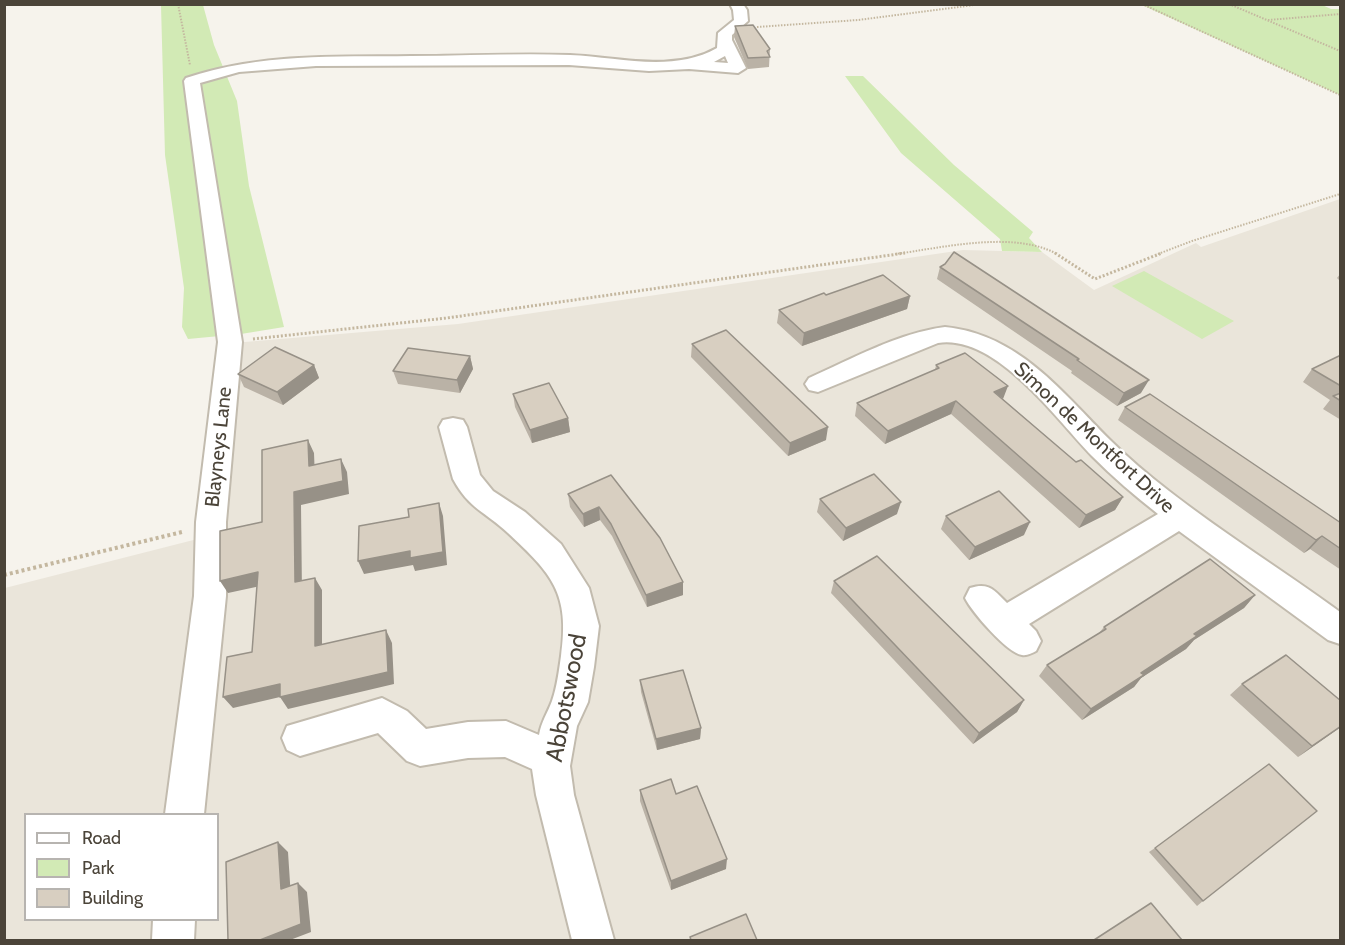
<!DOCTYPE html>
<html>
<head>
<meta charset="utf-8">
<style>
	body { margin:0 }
	#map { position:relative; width:1345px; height:945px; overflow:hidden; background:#f6f3ec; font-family:Cabin,sans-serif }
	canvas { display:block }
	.frame { position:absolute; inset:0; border:6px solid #4b4439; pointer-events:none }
	.legend { position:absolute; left:24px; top:813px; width:195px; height:108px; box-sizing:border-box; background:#fff; border:2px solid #b7b4b0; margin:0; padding:8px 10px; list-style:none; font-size:18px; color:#4b4439 }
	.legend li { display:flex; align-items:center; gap:12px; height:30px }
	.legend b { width:30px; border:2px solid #b7b4b0 }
</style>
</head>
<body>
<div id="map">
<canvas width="1345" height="945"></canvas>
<div class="frame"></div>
<ul class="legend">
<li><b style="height:8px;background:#fff"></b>Road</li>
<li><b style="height:16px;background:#d2eab5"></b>Park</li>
<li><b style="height:16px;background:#d8cfc1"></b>Building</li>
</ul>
</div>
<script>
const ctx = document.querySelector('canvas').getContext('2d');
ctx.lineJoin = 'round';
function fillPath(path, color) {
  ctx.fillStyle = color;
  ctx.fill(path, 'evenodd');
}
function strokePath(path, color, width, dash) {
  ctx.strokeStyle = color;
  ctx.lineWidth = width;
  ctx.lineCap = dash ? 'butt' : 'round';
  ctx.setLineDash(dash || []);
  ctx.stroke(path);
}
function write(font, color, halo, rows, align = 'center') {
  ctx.font = font + ' Cabin,sans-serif';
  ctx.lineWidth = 4.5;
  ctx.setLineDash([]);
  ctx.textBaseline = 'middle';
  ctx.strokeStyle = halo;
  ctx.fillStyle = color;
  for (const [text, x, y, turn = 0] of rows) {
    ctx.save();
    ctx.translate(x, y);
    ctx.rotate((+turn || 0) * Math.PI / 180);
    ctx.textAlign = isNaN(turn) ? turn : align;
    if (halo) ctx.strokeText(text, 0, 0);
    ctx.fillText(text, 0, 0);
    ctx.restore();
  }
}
const residential = new Path2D(`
	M1340,199V940H5V588L217,534L233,343L458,324L963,250L1042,252L1094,290L1196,243L1201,247ZM26,814H218V920H26Z`);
const green = new Path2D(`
	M1320,4L1331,9H1340V95L1142,5Z
	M161,5H203L214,45L237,101L249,186L284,327L241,334L188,339L182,327L184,288L165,155Z
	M845,76H863L954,165L1033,232L1029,238L1042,252L1002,251L1000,239L901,153Z
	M1144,271L1234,321L1202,339L1112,286Z`);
const pathFar2 = new Path2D(`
	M178,4L190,65
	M1142,4L1340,95
	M1229,4L1340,51
	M1337,4L1340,6
	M1268,20L1340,14
	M757,27L858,20L982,4
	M895,254C942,248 1013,230 1057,254
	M1158,254L1192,241L1340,194`);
const pathFar1 = new Path2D(`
	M1055,253L1095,279L1162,253
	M253,339L447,318L905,253`);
const path = new Path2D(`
	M4,575L182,532`);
const minor = new Path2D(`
	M730,4H743L747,10L748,21L732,35V40L746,68L738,73L689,69L649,71L569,65L316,66L239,72L200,83L242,342L226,522V596L204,814H165L194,596L196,522L218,342L184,81L186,78C260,53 335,57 411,56C464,56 517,53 570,55C618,57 673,73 717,48L718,33L734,20L733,10ZM725,56L728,63L714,62Z
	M945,327C1018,334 1062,392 1110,440C1128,458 1148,475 1169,491C1224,534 1284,571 1340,612V644L1328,640L1179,531L1029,624L1036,631L1041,641L1036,651C1032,653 1027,656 1022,655C1007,653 972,612 965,598L970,588C989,582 994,590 1007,603L1158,514C1135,496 1113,477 1092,456C1056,419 996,334 938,343L818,392L809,390L805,384L809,378C852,359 898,333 945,327Z
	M453,418L463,420L467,427L480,475L493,491L525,512L561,544L589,588L599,626L594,667L588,702L577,726L570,766L574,795L614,940H572L536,795L532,769L505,757L468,758L420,766L407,761L378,733L300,756L287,750L282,738L287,726L382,698L407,711L426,729L468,722L506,721L539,735C541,722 548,712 552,701C557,687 559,670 561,656C570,593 552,574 508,533C486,512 469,509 453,479L439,427L443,420Z
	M153,920H195L194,940H152Z`);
const wall = new Path2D(`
	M735,26L770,49L769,67L748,69L734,37Z
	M940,267L1141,393L1117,406L1071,373L1072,371L937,279Z
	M1341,273V282L1337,278Z
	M826,295L910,296L907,309L802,346L777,323L779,310Z
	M692,344L826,440L788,456L691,357Z
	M1341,355V420L1323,409L1330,400L1303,382L1312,369Z
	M470,356L473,369L460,393L398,384L393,371Z
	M314,365L319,378L283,405L244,387L238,374Z
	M936,365L1003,399L1076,462L1123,497L1115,510L1079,528L951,414L885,444L855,416L857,403L935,370Z
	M513,394L568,418L570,432L532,443L515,407Z
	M1125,407L1341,523V570L1310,549L1304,553L1118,420Z
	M611,475L683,595L647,607L612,536L600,520L584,527L570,507L568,494Z
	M820,499L897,514L843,541L817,512Z
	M946,516L1024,535L969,560L941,529Z
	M834,581L1024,700L1017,712L973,744L831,593Z
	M1255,595L1244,608L1194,640L1186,649L1141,678L1134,687L1082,720L1039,676L1047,665L1099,633L1104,627Z
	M640,680L701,728L700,739L657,750L641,692Z
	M1242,684L1341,727L1298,757L1230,695Z
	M640,790L676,794L726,869L671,890L640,801Z
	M1155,848L1203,901L1197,906L1149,852Z`);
const shadedWall = new Path2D(`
	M910,296L907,309L802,346L804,333Z
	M470,356L473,369L460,393L457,380Z
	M314,365L319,378L283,405L277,392Z
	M1149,380L1141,393L1117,406L1124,393Z
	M1008,386L1003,399L994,392Z
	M956,401L951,414L885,444L888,431Z
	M568,418L570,432L532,443L530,430Z
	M828,427L826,440L788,456L790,443Z
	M308,440L314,453L315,479L309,466Z
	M341,459L347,472L349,494L301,505L302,595L295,582L294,492Z
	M1123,497L1115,510L1079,528L1086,515Z
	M901,502L897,514L843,541L846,528Z
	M439,503L443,516L447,565L415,571L413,565L364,574L358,561Z
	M599,507L600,520L584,527L583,514Z
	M1030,522L1024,535L969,560L975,547Z
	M1322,536L1310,549L1304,553L1316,540Z
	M258,572L265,585L228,593L220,581Z
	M315,578L322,590V658L315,646Z
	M683,582V595L647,607L646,595Z
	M1255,595L1244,608L1194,640L1186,649L1141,678L1134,687L1082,720L1091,709L1194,634Z
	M386,630L392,643L394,684L288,709L280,697L233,708L223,697Z
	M1024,700L1017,712L973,744L979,733Z
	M1341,726V727L1298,757L1312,746Z
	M701,728L700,739L657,750L656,739Z
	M278,842L288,852L291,898L281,889Z
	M727,859L726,869L671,890V881Z
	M298,883L307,892L311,932L290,940H260Z`);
const building = new Path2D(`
	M753,25L770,49L767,51L770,57L748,58L735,26Z
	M954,252L1149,380L1124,393L1077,360L1079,359L940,267L945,264Z
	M883,275L910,296L804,333L779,310L824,293L826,295Z
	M726,330L828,427L790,443L692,344Z
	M275,347L314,365L277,392L238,374Z
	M408,348L470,356L457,380L393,371Z
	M965,353L1008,386L994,392L1076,462L1081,460L1123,497L1086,515L956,401L888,431L857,403L939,368L936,365Z
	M1341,355V386L1312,369Z
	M549,383L568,418L530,430L513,394Z
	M1341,393V401L1333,396Z
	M1150,394L1341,523V549L1322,536L1316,540L1125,407Z
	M308,440L309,466L341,459L343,481L294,492L295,582L315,578V646L386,630L388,672L280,697V684L223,697L227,657L252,652L258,572L220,581V531L262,522V450Z
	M874,474L901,502L846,528L820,499Z
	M611,475L660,538L683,582L646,595L611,524L599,507L583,514L568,494Z
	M999,491L1030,522L975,547L946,516Z
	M439,503L443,552L410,558V551L358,561L359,526L409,517L408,509Z
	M877,556L1024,700L979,733L834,581Z
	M1210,559L1255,595L1194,634L1197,636L1141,673L1144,675L1091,709L1047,665L1106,629L1104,627Z
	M1286,655L1341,701V726L1312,746L1242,684Z
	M683,670L701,728L656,739L640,680Z
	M1269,764L1317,811L1203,901L1155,848Z
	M671,779L676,794L697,786L727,859L671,881L640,790Z
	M278,842L281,889L298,883L301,924L260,940H228L226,862Z
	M1151,903L1182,940H1094Z
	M746,914L757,940H691L690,937Z`);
const streetNames = [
	["Simon de Montfort Drive",1094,438,43],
	["Blayneys Lane",219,447,-84]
];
const nearStreetnames = [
	["Abbotswood",567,698,-79]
];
fillPath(residential, '#eae5da');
fillPath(green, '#d2eab5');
strokePath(minor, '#c2bbae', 4);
strokePath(pathFar2, '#c4b79f', 2, [1.5, 1.5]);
strokePath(pathFar1, '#c4b79f', 3, [2, 2]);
strokePath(path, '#c4b79f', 4, [3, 3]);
fillPath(minor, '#fff');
fillPath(wall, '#bab2a6');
fillPath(shadedWall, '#979187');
fillPath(building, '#d8cfc1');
strokePath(building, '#979187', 1.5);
write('20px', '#4b4439', '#fff', streetNames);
write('24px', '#4b4439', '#fff', nearStreetnames);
</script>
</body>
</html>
